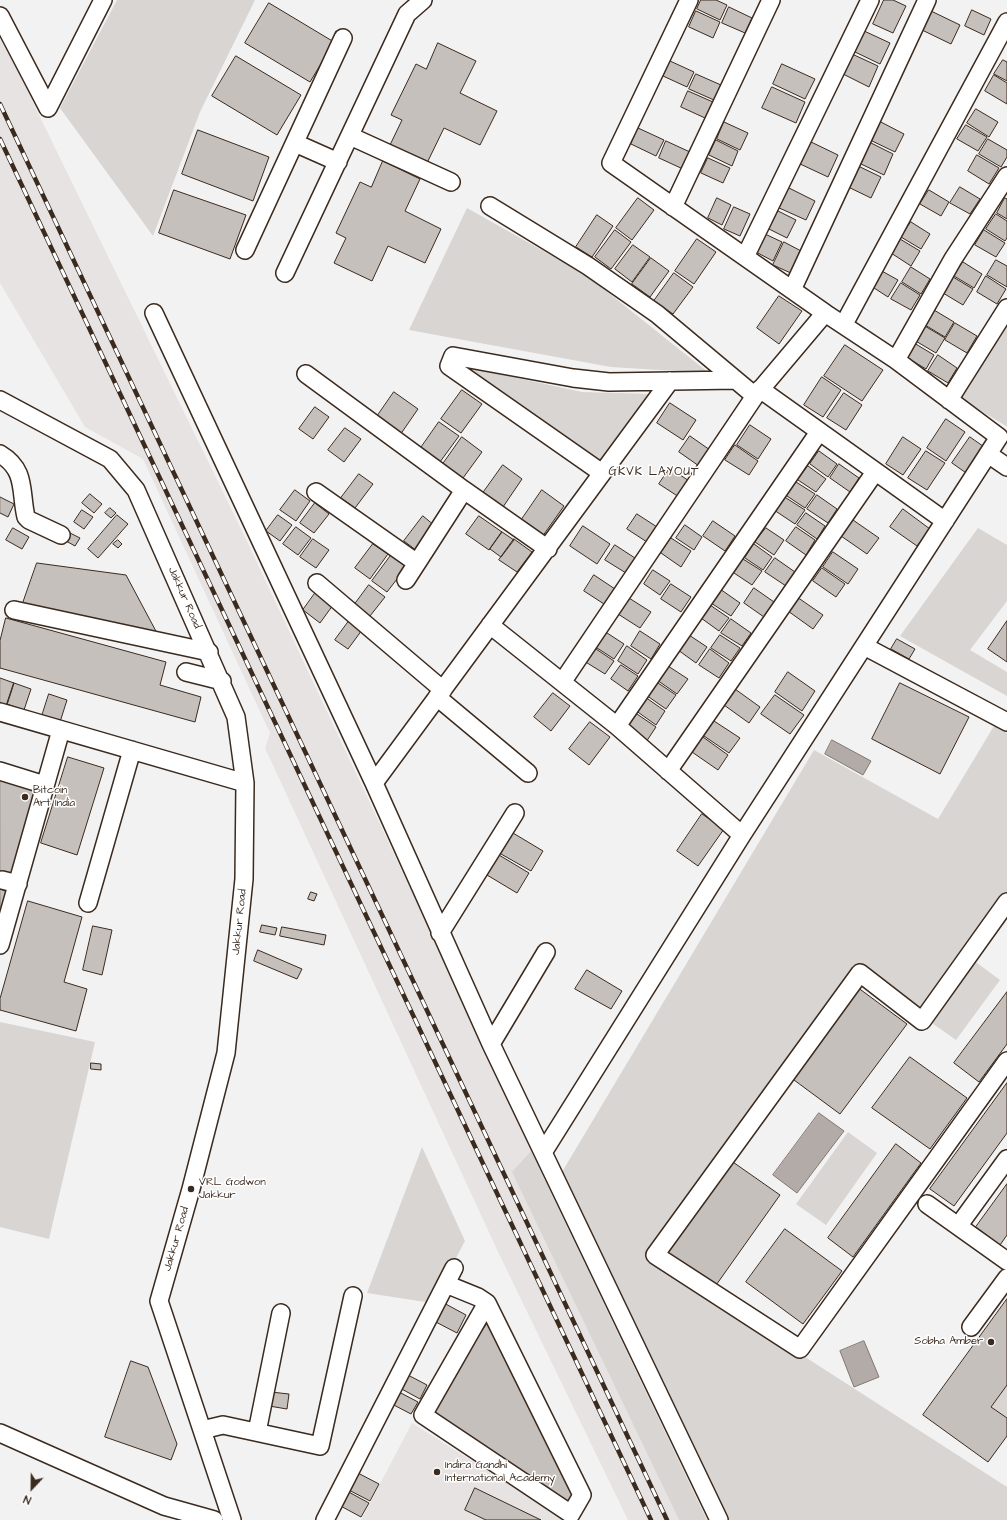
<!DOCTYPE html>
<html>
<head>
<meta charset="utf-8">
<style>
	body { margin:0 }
	#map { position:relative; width:1007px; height:1520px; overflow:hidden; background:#f3f2f2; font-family:"Architects Daughter",sans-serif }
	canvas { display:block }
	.north { position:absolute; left:12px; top:1468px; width:40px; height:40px; -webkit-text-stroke:3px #fff; paint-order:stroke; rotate:202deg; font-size:11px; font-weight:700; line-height:16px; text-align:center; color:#3b2a1e }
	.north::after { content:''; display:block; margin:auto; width:14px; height:18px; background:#3b2a1e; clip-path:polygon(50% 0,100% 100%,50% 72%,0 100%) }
</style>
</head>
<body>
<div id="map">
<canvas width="1007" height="1520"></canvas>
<div class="north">N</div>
</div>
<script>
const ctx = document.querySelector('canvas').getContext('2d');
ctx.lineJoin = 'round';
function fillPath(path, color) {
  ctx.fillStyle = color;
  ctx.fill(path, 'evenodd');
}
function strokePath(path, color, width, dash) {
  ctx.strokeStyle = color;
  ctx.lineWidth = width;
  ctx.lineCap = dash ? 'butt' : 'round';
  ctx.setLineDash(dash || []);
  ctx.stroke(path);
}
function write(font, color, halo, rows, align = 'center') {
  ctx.font = font + ' "Architects Daughter",sans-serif';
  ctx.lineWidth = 3;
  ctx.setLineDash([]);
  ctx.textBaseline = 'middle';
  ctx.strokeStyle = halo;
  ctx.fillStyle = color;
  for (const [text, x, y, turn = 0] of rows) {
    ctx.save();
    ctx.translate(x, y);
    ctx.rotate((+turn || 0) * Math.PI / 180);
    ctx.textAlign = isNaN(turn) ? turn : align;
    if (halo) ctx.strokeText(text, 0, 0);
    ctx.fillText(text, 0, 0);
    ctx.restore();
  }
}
const built = new Path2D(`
	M0,35L243,533L433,937L531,1151L513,1172L679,1520H628L500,1256L265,748L270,733L143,459L85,427L0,283Z
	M412,1423L566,1520H361Z`);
const green = new Path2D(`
	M117,0H255L200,112L153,236L60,108Z
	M467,208L586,275L709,373L611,367L409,330Z
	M1007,319V426H1006L958,397Z
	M466,367L582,392L651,394L600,462Z
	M978,528L1007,545V601L970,650L1007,672V696L900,636Z
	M994,726L1007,733V894L922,1013L860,967L650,1257L1007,1487V1520H727L562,1172L814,750L938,819Z
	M973,960L1000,980L956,1040L929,1021Z
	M0,1022L95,1042L49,1239L0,1227Z
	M848,1132L877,1153L826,1225L796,1204Z
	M422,1147L465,1241L432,1303L367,1293Z
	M531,1151L707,1520H679L512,1172Z
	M1007,1385V1418L991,1407Z`);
const water = new Path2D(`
	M832,740L871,761L863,775L825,754Z
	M819,1113L844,1131L797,1193L773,1175Z
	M864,1341L879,1377L854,1387L840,1351Z`);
const building = new Path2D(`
	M701,0H716L727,5L720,20L697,9Z
	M884,0H893L906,6L893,33L873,24Z
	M269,3L334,42L310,82L245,43Z
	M729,7L752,18L745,33L722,23Z
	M972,10L991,19L984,35L965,26Z
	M696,11L720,22L713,38L689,27Z
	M931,11L960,25L951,44L922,30Z
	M862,30L890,43L880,64L853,51Z
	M438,43L476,61L460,93L497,111L480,145L444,128L427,163L390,145L402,120L391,115L416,64L426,69Z
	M852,54L878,66L869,87L843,74Z
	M236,56L301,95L277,135L212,96Z
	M1003,60L1007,62V81L994,74Z
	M670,61L694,72L687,87L663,76Z
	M782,64L815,79L805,99L773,84Z
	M696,74L721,85L714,100L689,89Z
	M994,75L1007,83V104L985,91Z
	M772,87L805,102L796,123L762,108Z
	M688,91L713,102L705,118L681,107Z
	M976,109L998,122L989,137L967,123Z
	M877,120L904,134L895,152L868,139Z
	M724,122L748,133L740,150L717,139Z
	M966,125L987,137L978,151L957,139Z
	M638,128L664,140L656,156L631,144Z
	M198,130L269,157L253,201L182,174Z
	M988,139L1007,150V157L1001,167L979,154Z
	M716,140L738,151L732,166L709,155Z
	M666,141L690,152L683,169L659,158Z
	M809,141L838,155L828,177L798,163Z
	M869,142L893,154L884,175L859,163Z
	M977,155L999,168L989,184L968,171Z
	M708,158L730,168L723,183L701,173Z
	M383,161L420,179L405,211L441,229L425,263L388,246L372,281L334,263L346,238L336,233L360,182L371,187Z
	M854,164L881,177L871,198L844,185Z
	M787,187L815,201L806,220L777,207Z
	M960,187L980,199L970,214L950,203Z
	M174,190L246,215L230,259L159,233Z
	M929,190L949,202L941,216L920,204Z
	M638,198L654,210L632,240L616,228Z
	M717,198L731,205L722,225L708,218Z
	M1005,198L1007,199V219L997,213Z
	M734,207L750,214L740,236L724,229Z
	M778,211L796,220L787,238L769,229Z
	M996,214L1007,221V238L1005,241L986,229Z
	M597,215L613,226L592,257L576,247Z
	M911,222L930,234L921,249L901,237Z
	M615,230L631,242L611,269L595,257Z
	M984,230L1005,243L996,257L975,245Z
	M765,234L782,242L773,261L756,252Z
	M697,239L716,252L694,284L675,271Z
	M900,239L920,251L911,266L891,253Z
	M784,242L803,252L793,274L773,265Z
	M633,245L650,257L632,282L615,269Z
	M651,258L669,271L650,297L632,284Z
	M996,260L1007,266V287L987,275Z
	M963,262L982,274L974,288L954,276Z
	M911,267L930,279L921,294L902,282Z
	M880,270L898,280L888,297L871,286Z
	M674,273L693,287L673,314L654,301Z
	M986,276L1006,289L997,304L977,292Z
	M953,277L973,289L963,305L943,293Z
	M901,283L920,295L911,310L891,299Z
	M779,296L802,311L779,344L757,328Z
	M934,310L954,322L945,337L925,325Z
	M955,323L977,336L967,353L945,340Z
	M923,325L945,338L936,353L914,340Z
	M914,343L934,355L926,369L906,357Z
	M845,345L883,370L862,401L824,376Z
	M938,355L957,368L948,383L928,371Z
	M822,377L841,390L823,417L804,405Z
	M462,390L482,404L461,433L441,419Z
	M394,392L418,409L400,435L376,418Z
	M844,393L862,405L846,430L827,418Z
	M670,403L696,420L683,440L657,423Z
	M315,407L329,417L313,439L299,429Z
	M946,419L965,432L946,461L927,448Z
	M439,422L459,436L437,466L418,452Z
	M750,425L771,439L758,459L737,445Z
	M345,428L361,439L344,462L328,450Z
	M690,436L710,450L699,466L679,452Z
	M462,437L482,452L463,478L443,464Z
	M903,437L921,449L903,475L886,464Z
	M970,437L987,449L969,475L952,463Z
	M735,445L758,461L749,475L725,460Z
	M819,451L837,464L828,477L810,464Z
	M926,451L945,463L927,490L908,478Z
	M839,464L859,478L850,492L830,478Z
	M503,465L522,479L503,507L483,493Z
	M808,466L826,479L816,492L798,480Z
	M670,468L689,481L679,497L659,484Z
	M359,474L373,484L355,508L341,498Z
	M796,482L815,494L805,508L787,496Z
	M295,490L310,501L296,521L280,510Z
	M542,490L564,506L542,537L520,522Z
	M90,494L102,504L94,513L82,503Z
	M817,495L837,509L828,523L807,509Z
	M783,496L805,510L795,524L774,510Z
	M0,497L14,504L8,517L0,513Z
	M315,503L329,514L314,533L300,523Z
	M110,508L116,513L111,518L105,513Z
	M903,509L930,529L917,546L890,527Z
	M82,510L93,517L84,529L74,522Z
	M806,513L825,526L817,539L797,525Z
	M637,514L657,527L647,542L627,529Z
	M117,515L128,524L98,558L88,549Z
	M278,515L292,525L280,541L266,531Z
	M423,516L435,526L417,551L404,541Z
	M479,516L502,532L489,550L466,534Z
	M853,520L879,538L867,554L841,536Z
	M713,521L735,536L725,551L703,536Z
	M685,525L702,537L694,550L676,538Z
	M583,526L610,544L597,564L570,546Z
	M296,527L311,538L298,555L283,544Z
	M796,527L815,540L806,555L786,541Z
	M13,528L29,537L22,549L6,540Z
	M766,528L784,540L774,555L755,542Z
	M502,532L514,540L501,557L490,549Z
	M70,533L80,538L75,546L66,541Z
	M671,538L691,551L681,567L661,553Z
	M313,539L329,550L316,568L300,557Z
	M514,539L532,552L517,572L499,560Z
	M118,540L122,544L118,548L113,544Z
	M373,544L388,554L370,579L355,568Z
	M754,544L772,557L763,570L745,558Z
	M615,545L635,558L626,573L605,560Z
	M833,552L858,569L848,584L823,567Z
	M392,554L407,566L387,592L372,581Z
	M775,558L795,572L786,586L765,572Z
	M743,559L762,571L752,585L734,573Z
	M37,563L126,575L158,635L23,603Z
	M822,568L845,584L836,597L813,581Z
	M653,570L670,581L660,595L644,584Z
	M594,575L615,589L604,604L584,591Z
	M671,584L691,597L681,612L661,599Z
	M369,585L385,597L370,616L355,604Z
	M754,588L774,602L764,617L744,603Z
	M720,589L740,603L731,616L711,603Z
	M316,592L333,605L320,623L303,610Z
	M797,597L823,615L813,629L788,611Z
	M629,598L651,612L640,628L618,614Z
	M710,605L729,618L719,631L701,618Z
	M6,618L166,662L160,685L201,697L195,722L0,668V641Z
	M731,619L751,633L742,646L721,633Z
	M349,621L362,630L348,649L335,640Z
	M1007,621V662L988,649Z
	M604,631L624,644L614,659L594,646Z
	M640,631L660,644L651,659L631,646Z
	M689,635L707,647L696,663L678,650Z
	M720,635L740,648L731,661L711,648Z
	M897,639L915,649L909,659L891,649Z
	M627,646L647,660L638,674L618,661Z
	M593,647L614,661L605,674L584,661Z
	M710,649L729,663L719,678L699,665Z
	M621,665L638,676L628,691L611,679Z
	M668,666L688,679L677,694L657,680Z
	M788,672L815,691L802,711L775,692Z
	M0,678L14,683L7,705L0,703Z
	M655,681L676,695L666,709L646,695Z
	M14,683L31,689L24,710L7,704Z
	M900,683L969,717L940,774L872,739Z
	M735,689L760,707L749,723L724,705Z
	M553,693L570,706L551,731L534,717Z
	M49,694L67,700L60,722L42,716Z
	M775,695L804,715L790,734L761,714Z
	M645,697L665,711L656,725L635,710Z
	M634,712L656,727L646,742L624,727Z
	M714,721L740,738L729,753L704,736Z
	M590,722L610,737L589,765L569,749Z
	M703,737L728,755L718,770L692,752Z
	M68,757L104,768L77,855L41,843Z
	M0,778L39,790L12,878L0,874Z
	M702,814L724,829L698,866L677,851Z
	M513,833L543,851L531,871L501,854Z
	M499,855L529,873L517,893L487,875Z
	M0,889L10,893L0,926Z
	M311,892L317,894L314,901L308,899Z
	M28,901L82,917L64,982L87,989L76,1031L0,1010V999Z
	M262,925L277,928L275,935L260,932Z
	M93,926L112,930L102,975L83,970Z
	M282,927L326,935L324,945L280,936Z
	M258,950L302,969L297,979L254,961Z
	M587,970L622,991L611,1009L575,989Z
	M857,987L907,1024L840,1114L790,1077Z
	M1007,992V1044L979,1082L954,1063Z
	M910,1057L967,1098L930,1149L872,1108Z
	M91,1063L101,1064V1070L91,1069Z
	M1007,1083V1133L954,1206L930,1189Z
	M896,1144L921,1163L853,1257L828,1238Z
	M730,1160L780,1195L714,1288L664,1253Z
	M1007,1184V1235L1000,1245L976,1227Z
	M785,1229L842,1271L803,1324L746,1282Z
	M1007,1299V1385L991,1407L1007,1418V1436L988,1462L923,1415Z
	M442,1302L466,1315L457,1333L432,1320Z
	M491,1318L578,1497L570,1510L426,1413Z
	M131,1361L148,1367L177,1444L171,1460L105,1437Z
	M406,1374L427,1385L420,1399L398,1387Z
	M397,1391L418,1402L411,1414L390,1403Z
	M271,1392L289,1394L287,1409L269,1406Z
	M354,1471L379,1484L370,1501L345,1488Z
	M475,1488L541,1520H486L465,1510Z
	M345,1490L369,1503L361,1517L337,1504Z`);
const minor = new Path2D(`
	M0,16L48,108
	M48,108L103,0
	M350,136L451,182
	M295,143L338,162
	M490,206L588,266L657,314L755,396
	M673,207L771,0
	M245,250L343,38
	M745,257L870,0
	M285,273L407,14L423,0
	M792,290L927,0
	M154,313L374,783L491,1044L719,1520
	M844,324L1007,22
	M896,360L953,259L1007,176
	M306,374L464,490
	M760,389L945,521
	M0,400L110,459L136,490L236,717L245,783L244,879L226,1053L191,1189L159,1301L232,1520
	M949,400L1007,308
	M0,454C27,470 20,492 26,517L29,520L61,535
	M988,454L1007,467
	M602,473L449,366L453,356L573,378L609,382L736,380
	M316,492L417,563L464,490L548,549
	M406,580L417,563
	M317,583L443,690
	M14,610L209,652
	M490,625L617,726L742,835
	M864,646L1007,722
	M186,672L222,681
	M563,681L755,396L825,313
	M437,697L528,773
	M0,712L245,783
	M617,726L819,432
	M0,771L45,785
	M668,771L875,472
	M374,783L670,381
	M2,880L18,884
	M1007,902L922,1021L860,973L655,1255L800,1349L1007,1061
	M88,903L132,750
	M440,933L515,813
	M0,945L61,730
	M491,1044L546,952
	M544,1151L742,835L999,437L896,360L825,313L611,163L689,0
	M927,1204L1007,1261
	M959,1225L1007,1159
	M446,1284L478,1297L487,1303L423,1415L571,1514L582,1495L487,1303
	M971,1327L1007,1278
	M202,1430L223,1425L320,1446L353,1296
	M257,1432L281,1313
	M0,1433L164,1506L214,1520
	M325,1520L454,1268`);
const rail = new Path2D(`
	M0,104L667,1520
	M0,139L651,1520`);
const markers = [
	[25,797,4,"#3b2a1e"],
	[191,1189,4,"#3b2a1e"],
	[991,1342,4,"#3b2a1e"],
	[437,1472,4,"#3b2a1e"]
];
const streetNames = [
	["Jakkur Road",184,598,66],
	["Jakkur Road",240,922,-84],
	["Jakkur Road",177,1239,-74]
];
const poiNames = [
	["Bitcoin",33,791],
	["Art India",33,804],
	["VRL Godwon",199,1183],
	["Jakkur",199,1196],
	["Sobha Amber",983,1342,"right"],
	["Indira Gandhi",445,1466],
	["International Academy",445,1479]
];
const neighbourhoodNames = [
	["GKVK LAYOUT",654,472]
];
fillPath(built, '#e6e3e2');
fillPath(green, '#d8d5d2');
fillPath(water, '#b2aba7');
strokePath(water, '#827770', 1);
fillPath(building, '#c6c0bd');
strokePath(building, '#3b2a1e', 1);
strokePath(minor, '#3b2a1e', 20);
strokePath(minor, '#fff', 17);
strokePath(rail, '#3b2a1e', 4.5);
strokePath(rail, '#fff', 3, [9]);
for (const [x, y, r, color] of markers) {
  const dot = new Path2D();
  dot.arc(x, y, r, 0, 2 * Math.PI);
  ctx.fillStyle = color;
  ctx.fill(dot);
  strokePath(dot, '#fff', 1.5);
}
write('11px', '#3b2a1e', '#fff', streetNames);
write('11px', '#3b2a1e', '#fff', poiNames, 'left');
ctx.letterSpacing = '1px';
write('12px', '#3b2a1e', '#fff', neighbourhoodNames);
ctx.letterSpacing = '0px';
</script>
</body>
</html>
